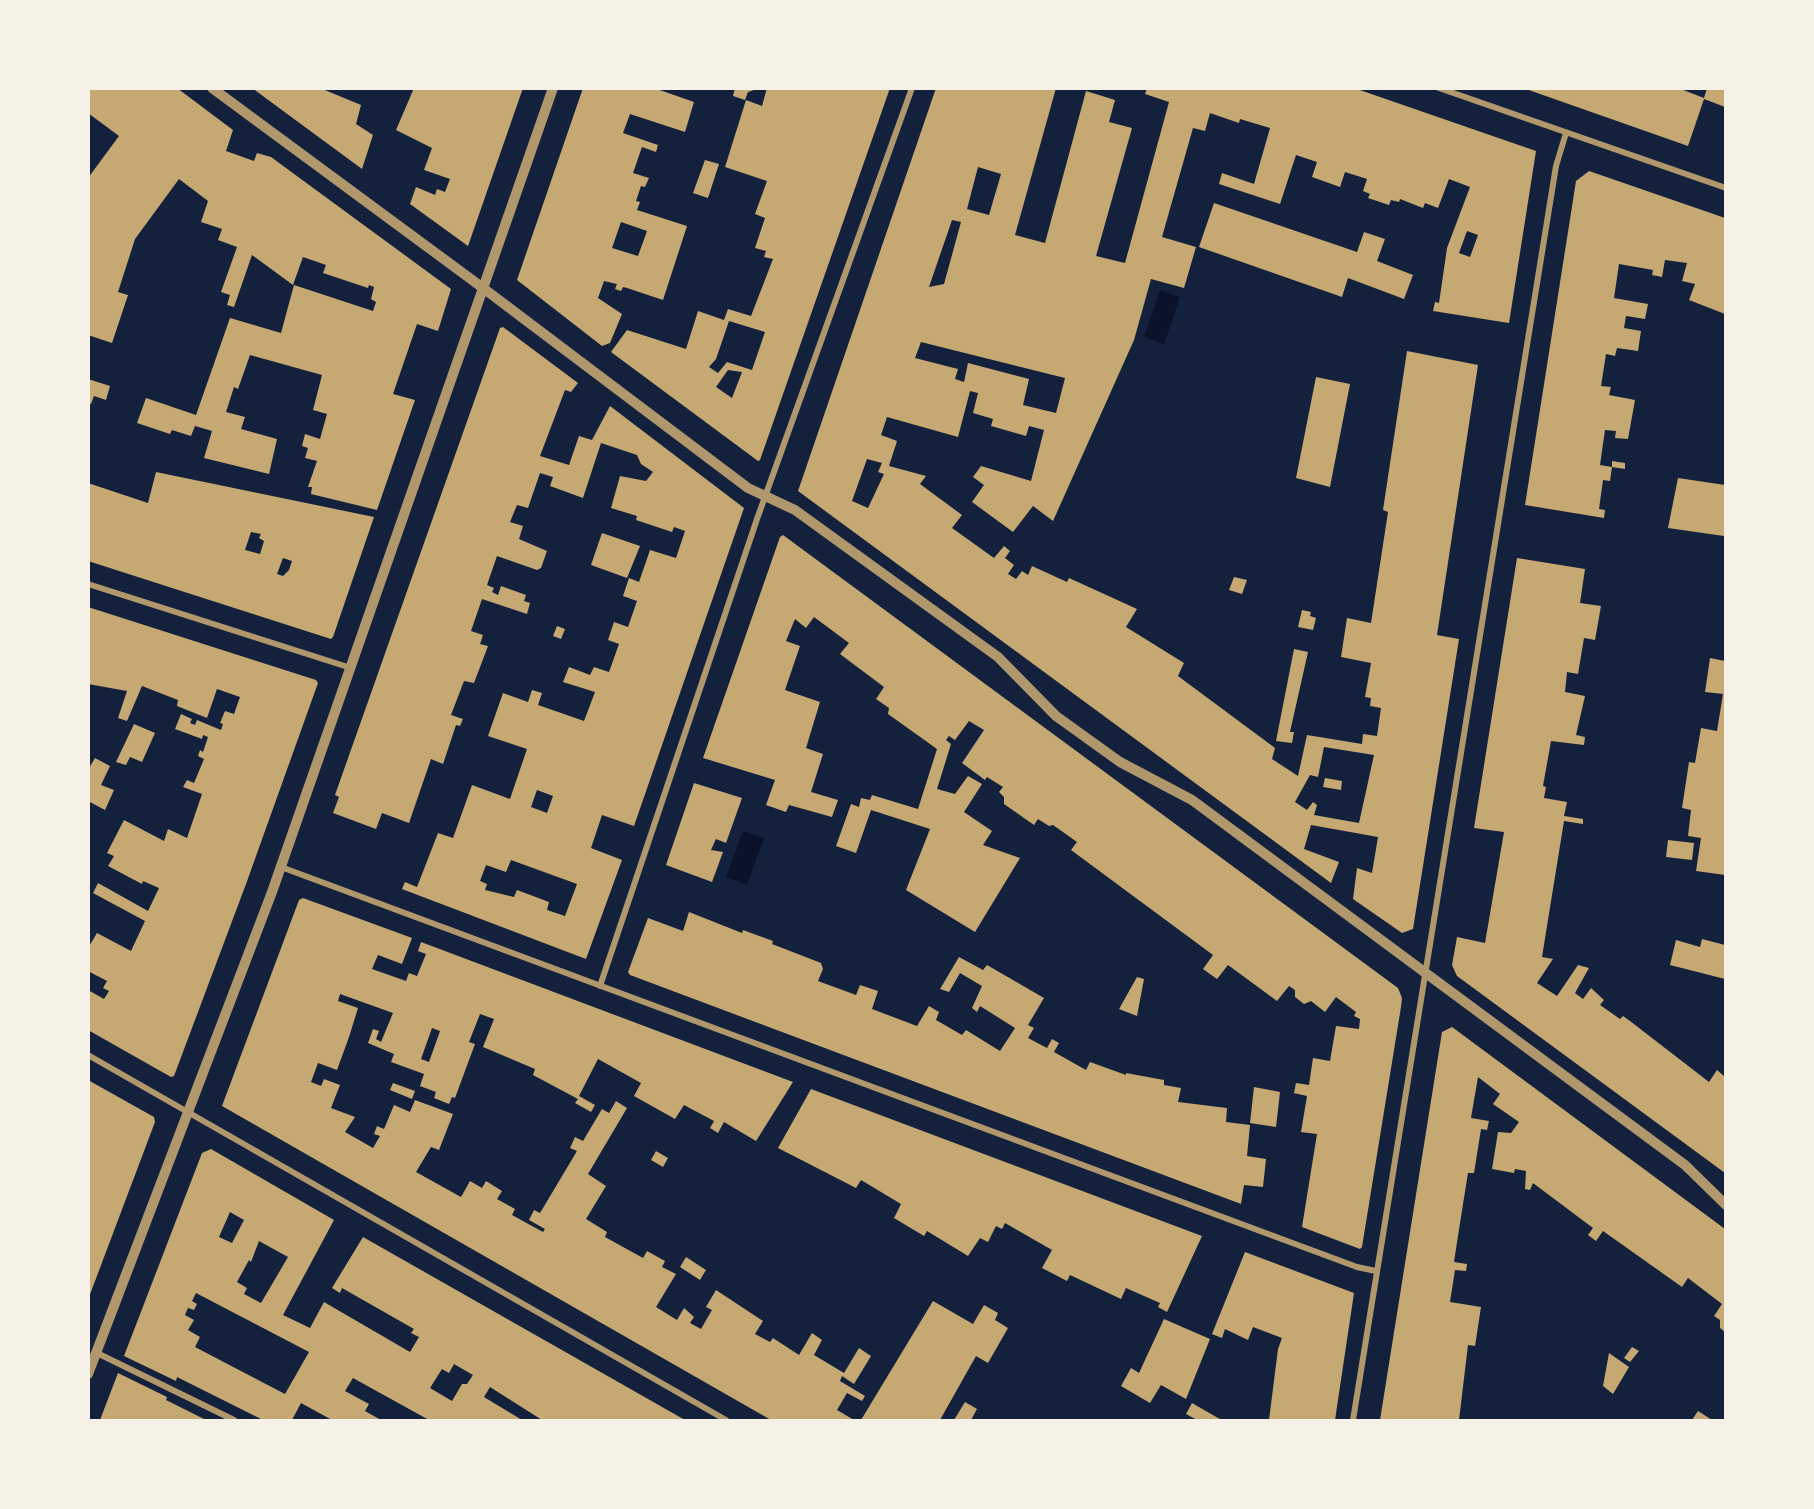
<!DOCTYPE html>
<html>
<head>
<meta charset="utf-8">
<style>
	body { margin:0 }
	#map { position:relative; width:1814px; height:1509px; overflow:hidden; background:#14213d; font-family:Rubik,sans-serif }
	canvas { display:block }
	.frame { position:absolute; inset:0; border:90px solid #f6f1e7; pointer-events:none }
</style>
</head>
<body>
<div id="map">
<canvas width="1814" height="1509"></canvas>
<div class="frame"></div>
</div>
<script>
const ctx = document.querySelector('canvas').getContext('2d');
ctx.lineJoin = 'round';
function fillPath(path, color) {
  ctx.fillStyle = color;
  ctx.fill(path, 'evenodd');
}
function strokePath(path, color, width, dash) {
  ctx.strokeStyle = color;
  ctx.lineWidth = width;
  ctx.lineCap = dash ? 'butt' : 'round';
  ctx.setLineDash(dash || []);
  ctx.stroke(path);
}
const water = new Path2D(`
	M1160,290L1180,297L1164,344L1144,337Z
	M743,831L764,838L747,885L726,877Z`);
const building = new Path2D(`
	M88,88H177L233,130L226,151L254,161L257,153L271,157L451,289L438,331L417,324L393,394L415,400L377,510L311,494L312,487H308L317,461L305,458L308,448L302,446L305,434L320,439L327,414L313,410L322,375L250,355L238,389L234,387L226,412L245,417L241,429L277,439L269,474L204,458L212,431L195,426L191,436L172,430L170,434L137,423L146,398L196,415L230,318L281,333L294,285L373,311L376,302L371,299L374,287L369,285L368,288L323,273L326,265L303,257L293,285L252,255L234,307L227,305L230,295L221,292L237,247L218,240L222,229L201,222L208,201L179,179L135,239L118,292L128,295L112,343L88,335V178L119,136L88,113Z
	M252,88H320L361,105L356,124L373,135L362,169Z
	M414,88H523L468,246L410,204L416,187L435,195L437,189L445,192L450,179L424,170L432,148L396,130Z
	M583,88H654L694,102L685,132L630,114L623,133L658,145L656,152L642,147L633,173L649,178L645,187L641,186L636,201L640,202L637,210L687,226L663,300L627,288L623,287L621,291L615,289L617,284L604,281L598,298L622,314L610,343L602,346L517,280ZM621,222L647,231L638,256L612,248Z
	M735,88L743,90L757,89L748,92L745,100L733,96Z
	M767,88H890L760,460L758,461L611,352L627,330L686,349L698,311L724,320L728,309L751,316L773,259L764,257L766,251L755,248L765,218L755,214L767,181L725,167L746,100L762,106ZM729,321L765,332L752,370L727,362L718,373L709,367L716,359ZM728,370L742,372L732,398L716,387Z
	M936,88H1056L1015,235L1045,243L1086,91L1115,100L1109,122L1132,128L1096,256L1125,263L1169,102L1145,94L1147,88H1354L1536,151L1509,323L1433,311L1435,302L1439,303L1447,248L1470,187L1449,179L1438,208L1425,203L1423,208L1400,199L1399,202L1391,200L1389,205L1368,198L1370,194L1363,191L1367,179L1345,172L1340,187L1312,177L1317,162L1296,155L1280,204L1219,184L1222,173L1254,184L1270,128L1240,119L1239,123L1210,113L1205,131L1193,128L1162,237L1196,247L1184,288L1151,279L1134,340L1053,521L1033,506L1013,532L972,502L984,485L973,477L981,466L1031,481L1044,430L1029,426L1026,436L991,426L993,419L973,413L978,393L970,391L958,437L887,417L881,435L897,441L889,466L926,476L920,484L962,515L952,528L994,558L1004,546L1010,551L1005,558L1014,565L1008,574L1016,579L1022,571L1028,575L1032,566L1067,582L1069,578L1137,609L1126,627L1184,663L1178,676L1271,745L1275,748L1272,759L1298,776L1307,735L1362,744L1363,734L1377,736L1381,708L1370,706L1371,698L1365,697L1371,663L1341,657L1347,618L1371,623L1388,512L1383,510L1407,351L1478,365L1437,635L1459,639L1413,929L1402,933L1353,899L1357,868L1372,873L1378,837L1311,825L1304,849L1339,862L1331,883L798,491ZM978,167L1001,174L989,215L967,209ZM952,220L961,222L944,284L929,287ZM1467,231L1478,235L1470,257L1459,253ZM921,342L1065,378L1056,413L1023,405L1029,379L968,363L964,382L955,379L958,369L915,358ZM867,459L882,463L878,472L884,474L868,508L852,501ZM1324,747L1374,755L1359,823L1314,815L1317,805L1313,802L1307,810L1295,802L1310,775L1318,777Z
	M1523,88H1678L1704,98L1707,88H1725V107L1704,99L1688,146Z
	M705,160L719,164L708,198L693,193Z
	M1589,171L1725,218V314L1689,300L1695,284L1682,281L1687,263L1665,260L1662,277L1652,275L1653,270L1619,264L1614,298L1648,304L1645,319L1626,316L1624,328L1641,331L1638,351L1617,348L1615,356L1606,354L1601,386L1611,387L1609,395L1635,400L1628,439L1615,438L1616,431L1605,430L1600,465L1612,467V461L1625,463V469L1612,467L1610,481L1603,480L1599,509L1605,510L1604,518L1525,505L1576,181Z
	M1214,203L1357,252L1364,232L1385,239L1377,261L1413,275L1404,299L1348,278L1342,297L1199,247Z
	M503,327L578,383L571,392L565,390L540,456L569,465L579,436L592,440L610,406L744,508L634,826L602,815L591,848L622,860L586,959L402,889L405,882L417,887L438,833L453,838L472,785L510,799L527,749L488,736L503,693L528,702L532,690L542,693L538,705L584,721L595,692L563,682L569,667L590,675L594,667L609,672L619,644L608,640L614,622L628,627L637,601L623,596L629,578L639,582L650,550L676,558L685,531L674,527L672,532L636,520L637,516L611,508L620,476L646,481L653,472L641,464L637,455L601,443L583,498L550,486L553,477L540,473L528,508L517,505L510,522L523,526L519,539L547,551L541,568L537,570L497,556L487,585L494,588L492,592L498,595L501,586L526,595L524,601L530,603L527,614L482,599L471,631L483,635L480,644L488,646L485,654L474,683L464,681L451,715L463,719L460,726L456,725L443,764L431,759L409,823L382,813L376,829L333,813L339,797L335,795L500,328ZM537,790L553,796L547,813L531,807ZM511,860L577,884L565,916L547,910L549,902L517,890L514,897L485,890L487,884L480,881L486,865L506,872Z
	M1316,377L1350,384L1330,487L1296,478Z
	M88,379L110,386L106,400L94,396L91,404L88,403Z
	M156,472L374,517L333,637L331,639L88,561V483L148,503ZM251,532L261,534L259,538L264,541L260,554L245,550ZM283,558L292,561L289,570L283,576L277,574Z
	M1678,478L1725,485L1724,536L1668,528Z
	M602,533L640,546L627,578L591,565Z
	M783,535L1398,988L1402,998L1401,1007L1362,1247L1360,1249L1302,1227L1317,1134L1301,1132L1307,1096L1294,1093L1296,1083L1309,1085L1313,1058L1330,1061L1336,1026L1359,1029L1360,1019L1354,1016L1356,1012L1336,997L1325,1012L1311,1001L1304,1004L1295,997V990L1289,986L1277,1001L1228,965L1217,979L1203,969L1213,955L1071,850L1077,842L1053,825L1049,826L1038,819L1034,825L1004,804V797L999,792L1003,787L987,777L985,780L962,763L984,730L969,721L955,740L949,736L946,740L951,744L937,789L955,794L968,776L982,784L964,812L992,831L983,845L1020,858L975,932L906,890L930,829L871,810L856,853L836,846L851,804L859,807L861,798L870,800L872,795L918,809L937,749L888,714L889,708L876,699L884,687L840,654L849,643L814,617L806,628L795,619L786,641L800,646L785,690L820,702L806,748L823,754L811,792L838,800L832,817L789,805L786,812L766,805L775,780L703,758L780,537Z
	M1517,558L1585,569L1580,603L1601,606L1595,640L1584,638L1578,674L1567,672L1565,692L1585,696L1576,735L1585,737L1584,745L1551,741L1543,786L1546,787L1544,798L1567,802L1564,816L1583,819V824L1564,821L1542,957L1553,959L1537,983L1557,996L1578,965L1589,968L1575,993L1583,999L1591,988L1604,1000L1600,1005L1620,1019L1623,1016L1630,1021L1709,1082L1717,1070L1725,1077V1173L1457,976L1452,965L1457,937L1485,943L1504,832L1474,828Z
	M1234,577L1247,580L1242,594L1229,590Z
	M88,607L316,680L318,683L246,884L174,1076L171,1077L88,1030V990L104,999L109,991L103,988L107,981L88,971V948L97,933L131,951L145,921L93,893L98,883L148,911L159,888L143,881L142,884L108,866L114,856L107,853L124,820L164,841L168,829L187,838L202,794L183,787L187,780L194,783L204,759L198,756L200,750L203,752L208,737L203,735L202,739L175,729L181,714L192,719L190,723L195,725L197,720L221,730L223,724L220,723L225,711L234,714L240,697L217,689L207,718L177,706L178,700L142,686L127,721L118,718L127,691L88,684Z
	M1302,610L1311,612L1310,616L1316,618L1313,630L1298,627Z
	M557,626L565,629L561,639L553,636Z
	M1294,649L1308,652L1290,732H1294L1292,743L1276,741Z
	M1710,658L1725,661V875L1696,871L1701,838L1688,836L1691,810L1682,808L1689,762L1695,763L1701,728L1717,731L1723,694L1705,692Z
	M134,724L155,733L142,762L130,757L126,765L116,762Z
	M95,758L110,766L101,785L114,790L105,810L88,801V770Z
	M1325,778L1342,781L1341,790L1323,787Z
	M694,783L742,798L726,843L716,839L711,850L723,852L712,882L666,865Z
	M1668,840L1694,843L1692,860L1666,857Z
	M303,898L412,938L402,964L378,955L372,969L406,981L409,973L417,976L426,954L418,951L421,942L793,1082L756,1141L724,1122L718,1133L710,1128L714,1121L684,1105L675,1119L634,1096L641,1083L598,1059L579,1096L595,1105L591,1112L575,1103L578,1099L533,1075L535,1069L483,1047L494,1019L480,1014L469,1042L475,1044L455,1098L452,1097L449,1104L434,1098L436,1092L420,1086L424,1074L391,1062L394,1054L368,1043L373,1029L379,1031L376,1039L381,1042L393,1013L340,994L338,1001L358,1008L349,1037L337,1070L318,1063L311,1082L321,1086L324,1079L340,1085L331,1108L355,1117L345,1132L373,1148L380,1136L374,1134L377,1126L384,1129L394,1105L410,1112L415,1100L453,1114L439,1150L431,1147L416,1172L461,1197L470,1181L482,1188L486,1181L502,1191L497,1199L515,1209L512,1215L543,1232L545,1229L529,1220L534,1210L540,1213L577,1151L570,1148L575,1137L583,1141L602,1109L609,1113L616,1101L627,1108L588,1174L606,1186L586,1219L607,1232L605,1237L643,1258L647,1251L665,1261L662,1267L676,1274L656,1307L677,1320L684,1308L694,1317L690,1323L701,1329L712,1310L706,1307L716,1290L763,1321L755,1334L770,1342L773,1338L799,1355L812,1333L822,1340L814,1355L844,1373L859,1348L871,1356L854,1384L842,1376L840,1381L865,1396L862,1401L847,1393L837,1410L854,1420H771L222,1106L299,900ZM432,1028L440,1031L429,1062L421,1059Z
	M689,912L742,933L743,930L773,941L772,944L821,963L823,969L818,981L856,995L860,985L878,991L872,1009L917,1026L929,1006L939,1012L936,1020L962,1035L966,1030L1000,1051L1015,1028L980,1006L977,1012L972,1008L982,986L960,973L949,992L940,989L959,957L983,970L987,965L1044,998L1028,1025L1034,1028L1028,1038L1047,1048L1052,1039L1059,1043L1054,1052L1086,1070L1090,1062L1126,1075V1073L1164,1080V1085L1181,1088L1178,1102L1227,1108L1226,1122L1250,1125L1247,1156L1266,1159L1263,1187L1244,1185L1241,1204L630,975L628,972L648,918L683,931Z
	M1702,939L1725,945V979L1670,965L1676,940L1700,947Z
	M1137,977L1144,979L1137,1016L1119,1009Z
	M1452,1027L1725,1229V1332L1720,1328V1320L1714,1316L1722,1304L1688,1278L1682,1287L1603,1231L1596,1241L1588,1235L1593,1228L1533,1183L1530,1190L1525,1189L1526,1171L1515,1169L1514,1173L1492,1169L1498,1132L1511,1133L1519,1122L1493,1104L1500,1094L1478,1077L1471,1118L1489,1121L1487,1130L1481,1129L1474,1173H1468L1460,1223L1454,1262L1467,1264L1466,1271L1455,1270L1450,1302L1481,1307L1475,1346L1468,1345L1459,1420H1380L1442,1032Z
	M88,1080L154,1117L155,1122L89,1297Z
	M393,1083L415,1091L412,1099L390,1090Z
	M1254,1087L1280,1092L1276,1127L1250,1123Z
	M811,1089L1202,1236L1167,1312L1158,1307L1160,1303L1126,1288L1121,1299L1070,1275L1067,1281L1042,1268L1052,1250L1005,1223L1002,1229L996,1226L988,1242L980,1238L968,1256L927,1231L924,1236L894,1218L901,1204L861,1180L856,1188L778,1148Z
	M211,1149L334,1220L283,1315L310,1328L324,1302L410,1352L419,1337L411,1333L414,1329L342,1288L340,1293L332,1288L363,1237L685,1420H542L490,1387L484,1397L522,1420H429L353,1378L345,1391L369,1404L365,1411L381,1420H332L301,1403L292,1420H263L177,1377L176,1381L124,1356L202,1153ZM230,1212L244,1220L232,1243L219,1237ZM259,1241L288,1257L261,1303L244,1294L247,1288L237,1282L249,1260L251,1262ZM196,1293L309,1352L285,1394L195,1347L200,1337L188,1330L194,1320L185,1315L188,1308L194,1310L197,1304L192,1301ZM454,1364L473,1375L467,1384H462L452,1401L430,1388L442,1369L449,1373Z
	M656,1151L668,1158L663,1167L651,1160Z
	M1245,1252L1354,1293L1335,1420H1269L1278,1349L1282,1338L1253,1327L1248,1340L1225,1329L1222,1338L1212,1334Z
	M686,1257L706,1270L700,1280L680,1267Z
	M933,1301L973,1324L984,1305L998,1313L995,1320L1008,1328L988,1363L976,1356L940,1420H861Z
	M1164,1319L1210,1339L1186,1399L1161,1385L1150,1403L1121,1386L1131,1368L1139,1373Z
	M1632,1347L1639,1351L1630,1362L1624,1358Z
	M1609,1353L1629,1367L1613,1394L1603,1386Z
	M118,1373L167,1397L166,1400L206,1420H100Z
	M965,1402L977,1409L971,1420H954Z
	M1192,1403L1218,1418L1222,1420H1197L1186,1414Z
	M1698,1411L1712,1420H1692Z`);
const minor = new Path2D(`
	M1439,88L1726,188
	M88,584L351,668
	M281,867L1357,1267L1376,1271
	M600,986L757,519L912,88
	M88,1055L726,1420
	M97,1353L234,1420
	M1353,1420L1556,166L1566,133`);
const tertiary = new Path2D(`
	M212,88L483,288L748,488L795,510L998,657L1056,716L1120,762L1192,800L1685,1165L1726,1205
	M88,1374L272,892L553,88`);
fillPath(water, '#0b132b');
fillPath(building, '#c6a872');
strokePath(minor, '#b1986c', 6);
strokePath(tertiary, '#b1986c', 10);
</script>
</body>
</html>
